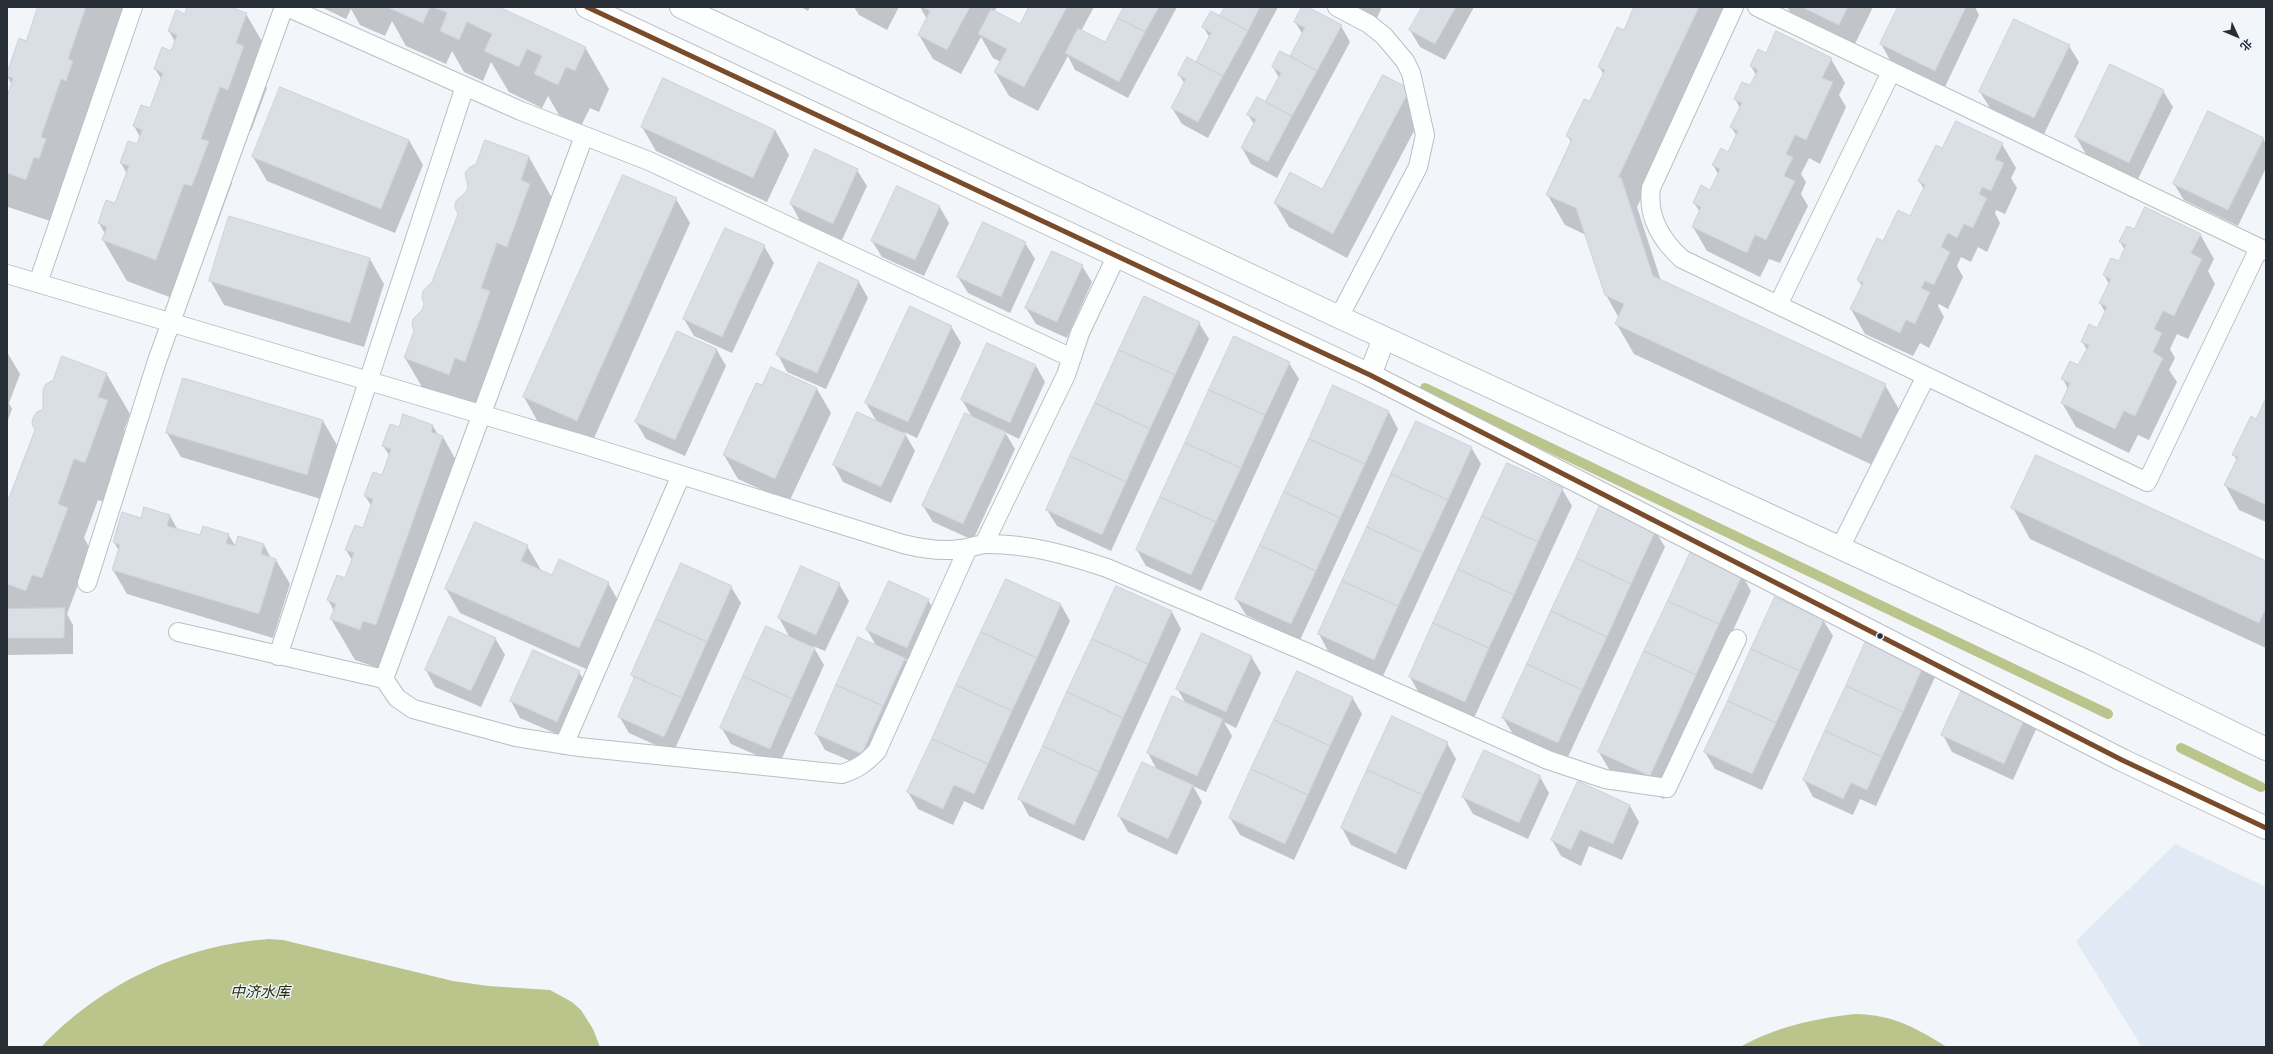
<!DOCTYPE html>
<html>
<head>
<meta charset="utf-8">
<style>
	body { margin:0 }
	#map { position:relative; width:2273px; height:1054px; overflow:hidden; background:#f2f5fa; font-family:Figtree,"Noto Sans SC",sans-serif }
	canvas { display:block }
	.frame { position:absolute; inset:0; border:8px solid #282e36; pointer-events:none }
	.north { position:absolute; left:2217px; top:16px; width:40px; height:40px; -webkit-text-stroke:3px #eef4fd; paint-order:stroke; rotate:134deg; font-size:11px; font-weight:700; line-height:16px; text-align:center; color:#282e36 }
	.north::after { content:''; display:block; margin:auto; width:14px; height:18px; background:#282e36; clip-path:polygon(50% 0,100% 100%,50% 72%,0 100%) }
</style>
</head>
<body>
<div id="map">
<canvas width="2273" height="1054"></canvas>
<div class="frame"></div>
<div class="north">北</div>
</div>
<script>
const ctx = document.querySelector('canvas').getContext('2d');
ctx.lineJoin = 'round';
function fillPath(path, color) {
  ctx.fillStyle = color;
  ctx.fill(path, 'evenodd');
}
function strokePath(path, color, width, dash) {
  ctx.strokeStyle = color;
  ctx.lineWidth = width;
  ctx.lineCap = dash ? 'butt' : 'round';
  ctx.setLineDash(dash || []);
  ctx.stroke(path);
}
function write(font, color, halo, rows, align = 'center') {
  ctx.font = font + ' Figtree,"Noto Sans SC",sans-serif';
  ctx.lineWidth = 3;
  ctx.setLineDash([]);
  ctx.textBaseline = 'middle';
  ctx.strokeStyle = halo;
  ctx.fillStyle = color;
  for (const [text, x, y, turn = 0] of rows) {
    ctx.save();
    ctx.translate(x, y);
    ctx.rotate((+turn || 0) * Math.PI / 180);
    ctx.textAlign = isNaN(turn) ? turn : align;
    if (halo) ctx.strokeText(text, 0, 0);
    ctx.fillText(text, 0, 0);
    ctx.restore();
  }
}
const built = new Path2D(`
	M2175,844L2266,887V1047H2142L2076,941Z`);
const water = new Path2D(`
	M269,939L283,940L453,981L488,986L550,990L572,1002L581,1010L593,1029L600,1047H41C100,984 183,945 269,939Z
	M1856,1014C1894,1015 1916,1028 1947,1047H1740C1776,1027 1816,1018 1856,1014Z`);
const shadow = new Path2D(`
	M39,7H124L50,221L8,207L7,204V100L12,85L7,76L27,42Z
	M188,7H227L246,14L270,55L261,78L267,88L251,131L243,128L226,174L232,183L216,227L208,224L180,301L127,281L103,240L105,234L99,223L116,205L127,174L121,163L138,146L140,137L134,126L151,110L162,80L155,69L172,52L175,42L169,31L186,15Z
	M321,7H497L585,47L609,89L599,112L590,108L581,126L559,115L548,96L542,108L509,92L491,62L483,81L464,72L452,51L446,64L406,46L392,21L385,36L360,25L351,9L346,19Z
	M801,7H810L808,11Z
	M854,7H899L887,30L859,15Z
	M920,7H997L994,12L1020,26L1028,9L1027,7H1094L1081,31L1105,44L1125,7H1177L1128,98L1075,70L1068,56L1038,111L1009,96L995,72L1001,62L993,58L981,37L961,74L933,59L919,35L927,19Z
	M1226,7H1278L1208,138L1182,124L1172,108L1185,84L1179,75L1196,63L1210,38L1203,27L1220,18Z
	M1304,7L1341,26L1350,42L1277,178L1251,164L1242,148L1254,124L1248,115L1266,103L1279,78L1273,67L1290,57L1303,35L1295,22Z
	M1351,7H1382L1376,20Z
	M1423,7H1474L1445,60L1420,47L1410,30Z
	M1635,7H1731L1637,207L1661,281L1885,385L1903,416L1879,468L1634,354L1616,323L1619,318L1606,295L1586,235L1565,225L1547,194L1572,143L1567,136L1590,102L1604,75L1599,67L1624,31Z
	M1787,7H1873L1853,48L1795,20Z
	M1899,7H1975L1979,15L1945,87L1890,60L1881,44Z
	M2069,46L2079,62L2044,134L1990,108L1980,92Z
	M1766,54L1831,59L1845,83L1839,95L1846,107L1820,164L1809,158L1801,174L1806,182L1801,194L1808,206L1780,263L1769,259L1760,277L1707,251L1693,227L1700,212L1694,203L1710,191L1718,174L1713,165L1728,153L1737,136L1731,127L1740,108L1735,99L1750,87L1756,75L1751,66Z
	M1409,90L1423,114L1347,258L1289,227L1275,203L1322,190Z
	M2163,91L2173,107L2138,179L2086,154L2076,137Z
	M642,127L775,130L789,155L767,202L656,151Z
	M2263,138L2266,144V168L2238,226L2184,200L2174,184Z
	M409,140L423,165L395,233L267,181L253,157Z
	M2002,144L2016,168L2011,178L2017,188L2005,214L1996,210L1995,213L2000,223L1987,252L1978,247L1971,262L1961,257L1957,266L1963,277L1948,309L1939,304L1938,306L1944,317L1929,348L1920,343L1913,356L1865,334L1851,309L1862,286L1858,280L1883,243L1911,217L1924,189L1919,181L1943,149Z
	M529,157L552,198L472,415L429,399L405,358L433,283Z
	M857,170L867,186L842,240L800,221L791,204Z
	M676,199L690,223L591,445L538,422L524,397Z
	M939,206L949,223L924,276L882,257L872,241Z
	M230,217L370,259L384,284L364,347L224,305L210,280Z
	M2135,230L2200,234L2214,259L2208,271L2215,284L2188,339L2177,334L2170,349L2175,358L2169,370L2177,382L2149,440L2138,435L2129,453L2076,427L2062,403L2068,389L2063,379L2079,367L2087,350L2082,341L2097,329L2105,312L2100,303L2109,284L2104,275L2119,263L2125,250L2120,242Z
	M1025,243L1035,259L1010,313L968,293L958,277Z
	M764,246L774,263L732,353L694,336L684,319Z
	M1082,266L1092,282L1067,338L1036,324L1026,308Z
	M859,282L868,298L826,389L787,372L778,355Z
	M1199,323L1209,339L1111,551L1057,526L1047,510Z
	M951,326L961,343L917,438L904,432L915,451L891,503L843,482L834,465L858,413L877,422L866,403Z
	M678,332L717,350L726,366L685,456L646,439L636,422Z
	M7,352L20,374L9,403L12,409L7,423Z
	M1289,363L1299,379L1201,591L1146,566L1137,550Z
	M1036,366L1045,382L1019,439L1005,432L1015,449L973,540L933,522L923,506L972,417L962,400Z
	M106,373L130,414L124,430L131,442L108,503L98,500L84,538L91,550L67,614L73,625V654L7,655V502Z
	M817,389L831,413L789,502L738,479L724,455Z
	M2266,401V522L2239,510L2225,485L2237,461L2234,455L2257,420Z
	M1389,412L1398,429L1300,640L1246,615L1236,599Z
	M323,421L337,445L321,499L181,457L167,433Z
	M433,426L438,435L443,437L466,478L399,666L387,661L384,670L355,660L331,619L334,611L328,600L346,579L352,560L346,550L363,529L372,507L365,496L382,476L390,456L383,446L399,429Z
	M1471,447L1481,464L1383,676L1328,651L1319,634Z
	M1562,489L1572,506L1474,718L1419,693L1410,677Z
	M144,508L170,516L178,530L201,537L228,534L236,547L264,545L271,558L276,560L290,584L273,638L127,594L113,570L119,551L114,542L123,513L141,519Z
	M2013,508L2266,562V648L2030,539Z
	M1655,531L1665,547L1567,759L1513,734L1503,718Z
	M527,546L541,570L552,576L608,583L622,607L593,672L460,613L446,589Z
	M801,568L839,584L849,601L825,651L813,646L824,665L779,765L731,744L721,727L790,638L779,618Z
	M1742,575L1751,591L1705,692L1709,700L1664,799L1613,776L1599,752Z
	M1006,580L1061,605L1070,621L983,810L964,801L953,825L918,809L908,792Z
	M731,587L741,603L673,753L629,733L619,716L635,680L632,675Z
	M1117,587L1172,612L1181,629L1084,841L1029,816L1020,799Z
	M928,600L938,616L916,664L905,659L914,675L871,770L825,750L816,734L877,647L867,630Z
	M1823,620L1833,636L1762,790L1715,769L1705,752Z
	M495,638L505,655L481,707L435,687L426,670Z
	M1251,656L1261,673L1236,728L1224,722L1232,736L1206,792L1193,786L1202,802L1177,855L1128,832L1119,816L1157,770L1148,753L1186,704L1177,688Z
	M1926,661L1935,677L1876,806L1860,799L1853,815L1813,797L1804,780Z
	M579,672L588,688L566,738L520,718L511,701Z
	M1968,680L2038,725L2013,780L1952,752L1943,735Z
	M1352,697L1362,714L1294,860L1240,835L1230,818Z
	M1447,743L1456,759L1406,870L1351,845L1342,828Z
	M1540,777L1549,793L1528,839L1473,814L1463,797Z
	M1630,806L1639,822L1622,860L1589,846L1581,866L1561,856L1552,840Z`);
const stream = new Path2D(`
	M1425,388L2108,714
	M2181,748L2261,787`);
const building = new Path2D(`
	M38,7H86L68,59L73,61L66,81L61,79L41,137L46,139L39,159L34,157L26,180L7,173V97L13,78L7,76V73L19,38L26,41Z
	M187,7H230L247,13L236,43L244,46L228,90L220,87L201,139L209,141L192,186L184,184L156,260L102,240L107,227L98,223L106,200L115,203L129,166L120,163L128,141L137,144L142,130L133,126L141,105L150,108L163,73L154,69L162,47L171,51L177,35L168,31L176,10L185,14Z
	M387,7H430L423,23Z
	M433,7H499L586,47L575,71L566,67L558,85L534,74L542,56L527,49L519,67L484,51L492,34L467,22L459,40L440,31L447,13Z
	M922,7H970L947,50L918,35L930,11Z
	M1029,7H1067L1024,87L994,72L1007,49L978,34L991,9L1020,24Z
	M1124,7H1159L1145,32L1118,18Z
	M1225,7H1260L1248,31L1220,16Z
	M1302,7H1308L1342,25L1317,71L1290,56L1305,28L1294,22Z
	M1422,7H1456L1435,44L1409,30Z
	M1634,7H1699L1618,178L1621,177L1653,276L1886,384L1861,438L1615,324L1624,304L1605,295L1576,208L1546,195L1572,139L1566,136L1584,99L1590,101L1605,70L1598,67L1617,27L1624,30Z
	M1802,7H1848L1839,25Z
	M1898,7H1966L1935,71L1880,44Z
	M1211,11L1248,31L1223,76L1196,62L1211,33L1202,27Z
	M1118,18L1145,32L1119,82L1065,53L1078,28L1105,42Z
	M2014,19L2070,45L2034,118L1979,92Z
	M1776,31L1832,58L1822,78L1833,82L1806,140L1795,135L1786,154L1793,157L1784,176L1795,181L1766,240L1755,235L1747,253L1692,227L1701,207L1693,203L1701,185L1710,190L1720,169L1712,165L1721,148L1728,152L1738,131L1730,127L1742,103L1734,99L1742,82L1750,85L1758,70L1750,66L1758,49L1766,53Z
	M1280,51L1317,71L1292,116L1265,102L1281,73L1272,67Z
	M1187,57L1223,76L1198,122L1171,108L1186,79L1178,75Z
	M2110,64L2164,90L2129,163L2075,137Z
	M1383,75L1410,89L1333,234L1274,203L1290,172L1322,189Z
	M663,78L775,130L753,178L641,127Z
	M280,87L409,140L381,209L252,157Z
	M1257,97L1292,116L1268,162L1241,148L1256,119L1247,115Z
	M2208,111L2264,138L2228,210L2173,184Z
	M1956,121L2003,143L1995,159L2004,163L1991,191L1982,187L1979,194L1987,198L1973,228L1964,224L1957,238L1948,233L1941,247L1950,252L1934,285L1925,281L1921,288L1930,292L1915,324L1906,320L1900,333L1850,309L1863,283L1857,280L1877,238L1883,241L1898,210L1910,216L1925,185L1918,181L1936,145L1942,148Z
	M485,140L529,156L521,180L530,184L507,247L497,243L481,288L490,291L465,362L455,358L449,375L404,358L414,331L412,325L413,319L422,310L424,304L422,298L423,291L432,282L458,214L455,208L456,201L466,192L468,187L465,173L470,167L476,164Z
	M815,149L858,169L833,224L790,204Z
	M623,175L677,198L577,421L523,397Z
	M897,186L940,206L915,260L871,241Z
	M2145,207L2201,234L2191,253L2202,259L2174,316L2163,311L2154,329L2162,333L2153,352L2163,358L2135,416L2124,411L2115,429L2061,403L2070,383L2061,379L2070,361L2078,365L2089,345L2081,342L2089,324L2097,328L2107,307L2099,303L2111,279L2103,275L2111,258L2119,261L2126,245L2119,242L2127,226L2134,229Z
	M229,216L370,258L350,323L209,281Z
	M983,222L1026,242L1001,297L957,277Z
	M725,228L765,245L722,337L683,319Z
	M1052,251L1083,265L1057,322L1025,308Z
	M819,262L859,281L817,373L776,355Z
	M1144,296L1200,322L1175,375L1119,350Z
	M910,306L952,326L908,422L865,403Z
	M677,331L717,349L675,440L635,422Z
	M1234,336L1290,362L1265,415L1209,390Z
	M987,343L1036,365L1010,423L961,400Z
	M1119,350L1175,375L1150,429L1095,403Z
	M62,356L107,373L98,397L108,400L85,463L74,459L58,504L68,508L42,578L32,575L26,591L7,584V500L9,498L35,430L32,424L33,418L37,412L43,409V390L46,384L53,380Z
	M771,367L817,388L775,479L723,455L756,383L762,385Z
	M183,378L323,420L307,475L166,433Z
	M1333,385L1389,411L1365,464L1309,439Z
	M1209,390L1265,415L1241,468L1185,443Z
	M2266,398V505L2224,485L2238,457L2232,455L2251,416L2256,419Z
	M1095,403L1150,429L1126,482L1070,456Z
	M857,412L906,434L881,487L833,465Z
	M965,413L1006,432L963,524L922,506Z
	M403,414L433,425L431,432L443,436L376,625L363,621L360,630L330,619L336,604L327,600L337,575L345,578L354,553L345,550L355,525L363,528L373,499L364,496L373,472L382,475L391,449L382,446L390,424L399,427Z
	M1416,421L1472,447L1448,500L1391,474Z
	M1309,439L1365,464L1340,518L1284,492Z
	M1185,443L1241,468L1216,522L1160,497Z
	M2036,455L2266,561V608L2259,623L2011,508Z
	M1070,456L1126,482L1102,535L1046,510Z
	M1507,463L1563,488L1538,542L1482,516Z
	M1391,474L1448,500L1423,553L1367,527Z
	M1284,492L1340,518L1316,571L1260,545Z
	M1160,497L1216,522L1191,575L1136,550Z
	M1600,505L1656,530L1631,584L1576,558Z
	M144,507L170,515L167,526L200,535L203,526L229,534L226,543L235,546L238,536L264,544L261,554L276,559L259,614L112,570L120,545L113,542L122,512L141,518Z
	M1482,516L1538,542L1514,595L1458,569Z
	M475,522L528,545L521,561L552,575L559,559L609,582L579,648L445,589Z
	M1367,527L1423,553L1398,606L1342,581Z
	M1260,545L1316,571L1291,624L1235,599Z
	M1691,551L1743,574L1719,624L1668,601Z
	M1576,558L1631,584L1607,637L1551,611Z
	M681,563L732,586L707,642L656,619Z
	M801,566L840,583L816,635L778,618Z
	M1458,569L1514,595L1489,648L1433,623Z
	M1006,579L1061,604L1037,658L981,632Z
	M889,581L929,599L907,648L866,630Z
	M1342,581L1398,606L1374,660L1318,634Z
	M1116,586L1172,611L1148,664L1092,639Z
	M1775,597L1824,619L1800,671L1751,649Z
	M1668,601L1719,624L1696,675L1644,651Z
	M65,608L64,638H7V609Z
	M1551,611L1607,637L1582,690L1527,664Z
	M449,616L496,638L471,691L425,670Z
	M656,619L707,642L682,698L631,675Z
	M1433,623L1489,648L1465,702L1409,677Z
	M766,626L815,648L792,699L743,676Z
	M981,632L1037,658L1012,711L956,685Z
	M1202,633L1252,656L1226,712L1176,689Z
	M1869,634L1926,660L1903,712L1846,686Z
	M858,637L905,658L883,706L836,685Z
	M1092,639L1148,664L1123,718L1067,692Z
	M1751,649L1800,671L1776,723L1728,701Z
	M533,650L580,671L557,722L510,701Z
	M1644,651L1696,675L1650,776L1598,752Z
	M1527,664L1582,690L1558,743L1502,718Z
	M1297,671L1353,697L1330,746L1274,720Z
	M743,676L792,699L770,749L720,728Z
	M635,677L682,698L664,737L618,717Z
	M1967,679L2030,707L2004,764L1941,735Z
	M836,685L883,706L862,754L815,734Z
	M956,685L1012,711L988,764L932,739Z
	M1846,686L1903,712L1882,757L1825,731Z
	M1067,692L1123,718L1099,772L1043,746Z
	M1172,696L1223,719L1197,776L1147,753Z
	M1728,701L1776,723L1752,774L1704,752Z
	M1392,716L1448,742L1423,795L1367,770Z
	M1274,720L1330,746L1308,795L1251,769Z
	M1825,731L1882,757L1867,790L1851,783L1843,799L1803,780Z
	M932,739L988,764L974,794L954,785L943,809L907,792Z
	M1043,746L1099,772L1074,825L1018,799Z
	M1484,750L1541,776L1519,823L1462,797Z
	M1142,762L1193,785L1168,839L1118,816Z
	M1251,769L1308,795L1285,844L1229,818Z
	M1367,770L1423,795L1396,854L1341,828Z
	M1578,781L1630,805L1613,844L1580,830L1571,850L1551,840Z`);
const service = new Path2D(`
	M287,7L521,111L649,161L1072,358
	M1337,7L1369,24L1384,36L1405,61L1411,73L1425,135L1418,167L1339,317
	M1734,7L1651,188C1647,217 1661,240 1682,259L2147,482L2259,248
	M1757,7L2266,251
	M7,274L585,445L903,544C923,549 941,552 961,549C969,548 977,545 985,544C1026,543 1068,555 1107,568L1306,652L1548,760L1605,779L1667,788L1737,639
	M38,283L133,7
	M1778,305L1891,72
	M984,544L1066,375L1080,333L1116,257
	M1840,548L1926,376
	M87,583L157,361L284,7
	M178,632L384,679L397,698L413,709L516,737L579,747L842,774C857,769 866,763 877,751L968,548
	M278,656L465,86
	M384,679L584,136
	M564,745L681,475`);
const minor = new Path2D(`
	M1370,375L1384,338`);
const tertiary = new Path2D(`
	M587,7L1370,375L2122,760L2266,828
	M681,7L1339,317L2090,663L2266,749`);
const bus1 = new Path2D(`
	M587,7L1370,375L2122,760L2266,828`);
const markers = [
	[1880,636,3.5,"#282e36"]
];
const waterNames = [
	["中济水库",260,993]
];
fillPath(built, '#e1e9f4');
fillPath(water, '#bbc48b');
fillPath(shadow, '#0003');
strokePath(stream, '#bbc48b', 10);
fillPath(building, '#dadee5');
strokePath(building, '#ced2d8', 1);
strokePath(service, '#babfc5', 20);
strokePath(minor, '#babfc5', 24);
strokePath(tertiary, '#babfc5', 24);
strokePath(service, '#fdfefe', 18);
strokePath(minor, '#fdfefe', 22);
strokePath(tertiary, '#fdfefe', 22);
strokePath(bus1, '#7a4b2a', 5);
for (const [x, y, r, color] of markers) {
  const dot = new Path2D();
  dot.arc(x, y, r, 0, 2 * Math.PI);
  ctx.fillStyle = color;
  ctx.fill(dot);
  strokePath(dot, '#eef4fd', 1.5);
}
write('italic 15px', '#2a2e09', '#eef4fd', waterNames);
</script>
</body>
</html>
